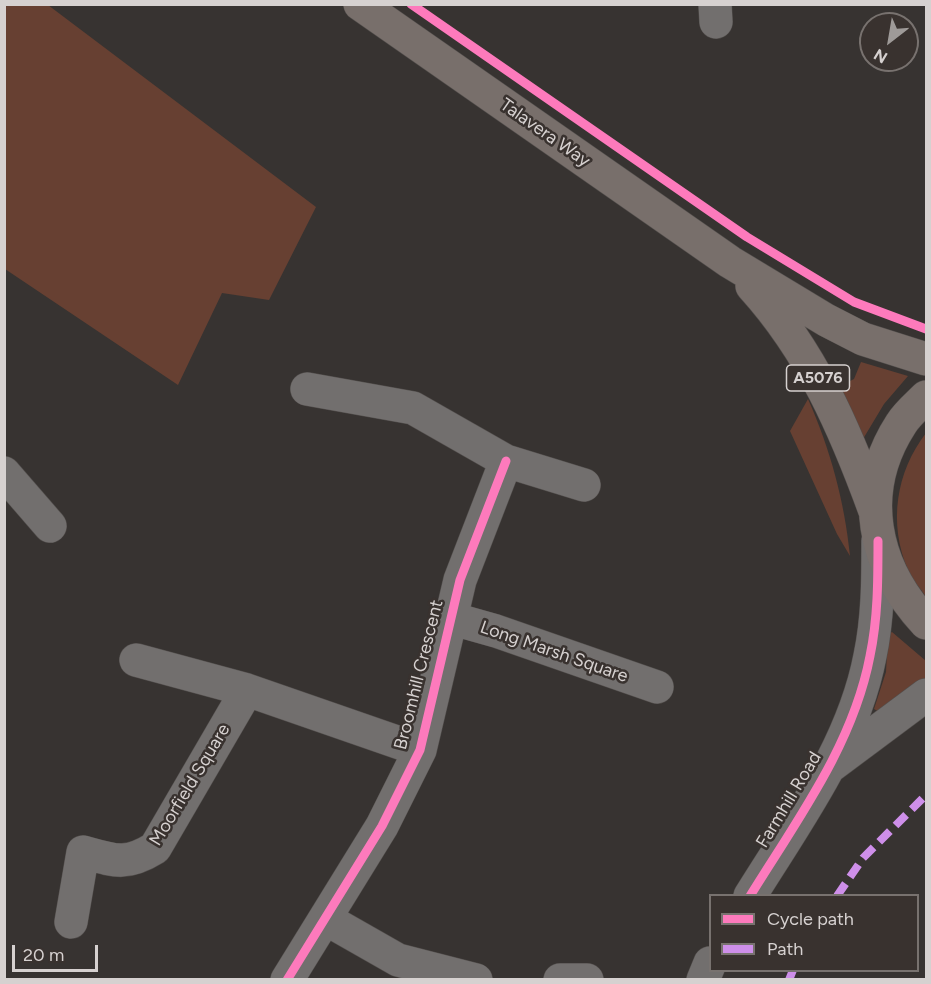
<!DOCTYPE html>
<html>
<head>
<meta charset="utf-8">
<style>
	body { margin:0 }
	#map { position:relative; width:931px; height:984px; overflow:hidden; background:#373331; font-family:Figtree,sans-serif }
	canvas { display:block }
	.frame { position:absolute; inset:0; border:6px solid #d6d1d0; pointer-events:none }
	.legend { position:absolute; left:709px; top:894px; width:210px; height:78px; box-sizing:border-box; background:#39322f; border:2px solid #78726f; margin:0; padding:8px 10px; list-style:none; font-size:18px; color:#d6d1d0 }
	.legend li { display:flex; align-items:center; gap:12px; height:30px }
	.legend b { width:30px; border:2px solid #78726f }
	.north { position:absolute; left:859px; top:12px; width:60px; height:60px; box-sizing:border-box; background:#39322f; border:2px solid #78726f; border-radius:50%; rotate:211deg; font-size:16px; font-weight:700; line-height:24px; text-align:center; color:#d6d1d0 }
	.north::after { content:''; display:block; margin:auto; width:21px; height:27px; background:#9e9a98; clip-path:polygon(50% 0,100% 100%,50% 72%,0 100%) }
	.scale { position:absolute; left:12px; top:945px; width:86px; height:27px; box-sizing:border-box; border:3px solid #d6d1d0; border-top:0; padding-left:8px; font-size:18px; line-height:21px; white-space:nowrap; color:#d6d1d0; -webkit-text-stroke:4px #39322f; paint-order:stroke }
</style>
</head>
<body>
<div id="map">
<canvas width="931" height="984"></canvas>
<div class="frame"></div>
<ul class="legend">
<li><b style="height:8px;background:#fd7abc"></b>Cycle path</li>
<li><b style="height:8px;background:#ce8fe9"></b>Path</li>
</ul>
<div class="north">N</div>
<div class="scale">20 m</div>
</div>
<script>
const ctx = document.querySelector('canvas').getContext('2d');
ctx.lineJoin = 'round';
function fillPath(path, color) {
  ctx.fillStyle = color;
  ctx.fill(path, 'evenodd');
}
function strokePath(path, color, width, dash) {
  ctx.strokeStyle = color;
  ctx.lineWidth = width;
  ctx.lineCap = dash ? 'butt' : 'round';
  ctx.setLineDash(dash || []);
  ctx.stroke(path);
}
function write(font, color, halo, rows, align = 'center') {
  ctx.font = font + ' Figtree,sans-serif';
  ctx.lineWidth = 5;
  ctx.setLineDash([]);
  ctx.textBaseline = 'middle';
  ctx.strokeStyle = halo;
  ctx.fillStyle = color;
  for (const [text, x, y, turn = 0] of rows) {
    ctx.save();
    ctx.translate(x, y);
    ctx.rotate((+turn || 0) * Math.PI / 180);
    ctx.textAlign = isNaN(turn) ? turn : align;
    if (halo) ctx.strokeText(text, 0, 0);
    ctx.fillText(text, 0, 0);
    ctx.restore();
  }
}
const green = new Path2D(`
	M4,5H48L316,207L269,300L222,293L178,385L5,269Z
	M861,362L908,376L884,404L863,439L838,387L854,379Z
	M808,399C830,448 845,503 850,556L837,534L790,431Z
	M926,433V597C921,589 912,580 908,570C888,523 896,472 926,433Z
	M892,632L926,661V686L881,713L874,709L886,672L888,634Z`);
const minor = new Path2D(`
	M715,4L716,22
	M307,389L413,408L506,461L584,485
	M4,473L50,526
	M450,618L496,631L657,687
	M136,660L247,690L420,750
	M832,765L926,695
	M750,896C797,820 853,745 870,656C878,618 878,580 878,541
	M326,919L398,960L476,980
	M71,922L83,852C115,861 126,866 155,848L247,690
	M287,980L382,826L420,750L460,580L506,461
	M560,980H587
	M703,980L710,963`);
const major = new Path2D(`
	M360,4L730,262L826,320L863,339L926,359
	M752,286C812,352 845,429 875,511
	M926,397C918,405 907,414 901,424C857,492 873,566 926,623`);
const quiet = new Path2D(`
	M837,896L863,858L926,795
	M789,980L793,970`);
const cycleway = new Path2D(`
	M411,4L747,237L854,302L926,329
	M750,896C797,820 853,745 870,656C878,618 878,580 878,541
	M287,980L382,826L420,750L460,580L506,461`);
const shields = [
	[818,378,63]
];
const shieldNames = [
	["A5076",818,378]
];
const streetNames = [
	["Talavera Way",545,133,35],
	["Long Marsh Square",554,652,19],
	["Broomhill Crescent",419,675,-76],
	["Moorfield Square",190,785,-59],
	["Farmhill Road",789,800,-59]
];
fillPath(green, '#674032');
strokePath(minor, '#534f4d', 34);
strokePath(major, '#534f4d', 34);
strokePath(minor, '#726f6e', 33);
strokePath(major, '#786f6b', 33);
strokePath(quiet, '#ce8fe9', 8, [15, 8]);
strokePath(cycleway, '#fd7abc', 9);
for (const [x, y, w] of shields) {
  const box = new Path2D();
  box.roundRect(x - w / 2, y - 13, w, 26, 4.5);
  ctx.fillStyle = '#39322f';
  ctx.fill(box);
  strokePath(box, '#d6d1d0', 1.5);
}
write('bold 16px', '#d6d1d0', null, shieldNames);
write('18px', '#d6d1d0', '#39322f', streetNames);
</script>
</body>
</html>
